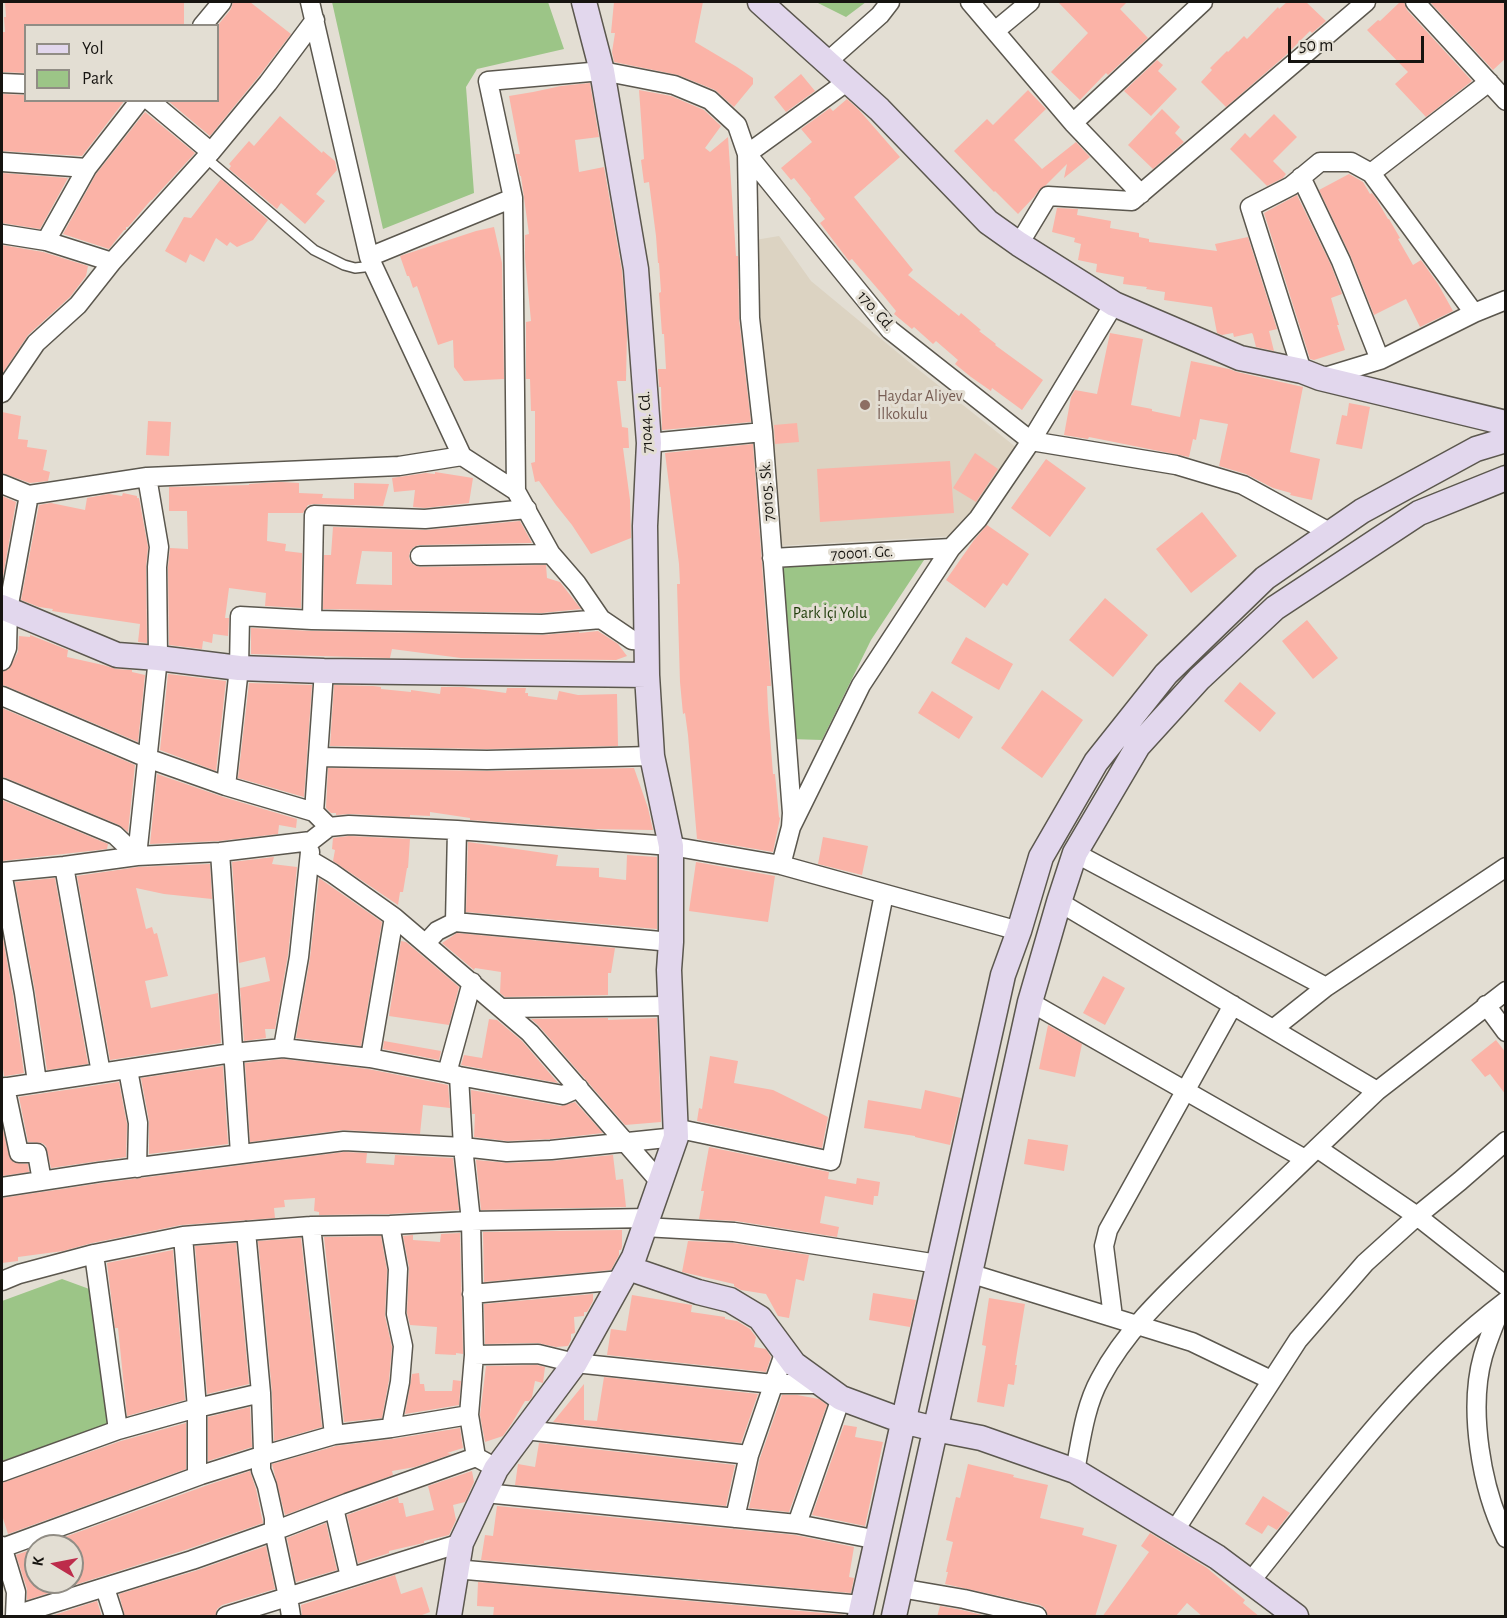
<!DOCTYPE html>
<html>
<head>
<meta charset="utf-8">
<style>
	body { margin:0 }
	#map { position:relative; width:1507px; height:1618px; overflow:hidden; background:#e3ded3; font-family:"Alegreya Sans",sans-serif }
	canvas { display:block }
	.frame { position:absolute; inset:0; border:3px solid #161410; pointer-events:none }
	.legend { position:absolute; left:24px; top:24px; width:195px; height:78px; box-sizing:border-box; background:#e3ded3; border:2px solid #918d85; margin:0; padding:8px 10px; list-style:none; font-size:18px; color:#161410 }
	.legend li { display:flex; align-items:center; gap:12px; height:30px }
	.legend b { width:30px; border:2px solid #918d85 }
	.north { position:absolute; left:24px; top:1534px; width:60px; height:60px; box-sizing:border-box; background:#e3ded3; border:2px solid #918d85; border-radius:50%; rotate:280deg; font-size:16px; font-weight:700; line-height:24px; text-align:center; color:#161410 }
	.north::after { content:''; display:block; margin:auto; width:21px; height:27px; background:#bd2c4b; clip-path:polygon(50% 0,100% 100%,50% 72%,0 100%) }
	.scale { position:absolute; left:1288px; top:36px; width:136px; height:27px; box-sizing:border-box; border:3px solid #161410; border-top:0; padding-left:8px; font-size:18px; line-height:21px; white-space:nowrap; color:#161410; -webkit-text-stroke:4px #e3ded3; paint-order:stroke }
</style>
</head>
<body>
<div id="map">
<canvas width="1507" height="1618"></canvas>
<div class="frame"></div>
<ul class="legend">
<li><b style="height:8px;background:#e2d7ed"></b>Yol</li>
<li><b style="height:16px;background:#9cc587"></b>Park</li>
</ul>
<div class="north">K</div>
<div class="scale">50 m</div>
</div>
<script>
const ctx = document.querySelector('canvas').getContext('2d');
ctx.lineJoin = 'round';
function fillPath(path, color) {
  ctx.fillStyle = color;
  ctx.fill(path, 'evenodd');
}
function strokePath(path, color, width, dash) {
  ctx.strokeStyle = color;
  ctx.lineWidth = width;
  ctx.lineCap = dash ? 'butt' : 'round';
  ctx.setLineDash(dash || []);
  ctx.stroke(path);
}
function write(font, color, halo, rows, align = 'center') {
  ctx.font = font + ' "Alegreya Sans",sans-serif';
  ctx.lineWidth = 6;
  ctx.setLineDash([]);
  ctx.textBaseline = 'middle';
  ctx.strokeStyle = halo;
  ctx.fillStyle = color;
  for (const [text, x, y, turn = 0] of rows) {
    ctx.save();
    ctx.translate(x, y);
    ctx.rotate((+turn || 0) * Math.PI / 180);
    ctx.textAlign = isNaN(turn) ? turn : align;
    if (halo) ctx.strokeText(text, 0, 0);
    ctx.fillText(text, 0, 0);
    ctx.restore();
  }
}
const built = new Path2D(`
	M779,236L811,281L909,362L1017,448L955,536L776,546L755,240Z`);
const green = new Path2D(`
	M332,2H548L564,49L477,69L466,87L474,193L383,229Z
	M816,2H866L846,17Z
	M926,557L871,640L822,740L790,739L775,568Z
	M62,1279L92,1290L108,1424L2,1461V1301Z`);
const building = new Path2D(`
	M5,2H184V26H26V73L2,72V32H5L4,17H6Z
	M233,2H250L291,34L259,76L210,136L167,100H218V25L231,9Z
	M614,2H703L695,42L737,67L753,78V84L734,107L715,90L678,75L614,62L612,52L615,33H611Z
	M1058,2H1127L1120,9L1148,38L1108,75L1106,73L1080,100L1051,72L1088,33Z
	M1287,2H1306L1326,21L1312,33L1310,31L1285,56L1226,107L1201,82L1212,70L1210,68L1227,51L1228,52L1244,36L1247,39L1278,7L1279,9Z
	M1400,2H1404L1407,10L1472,81L1426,117L1395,84L1408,72L1367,30L1378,20L1380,21Z
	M1430,2H1506V58L1493,70Z
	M1157,60L1163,65L1158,71L1177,89L1151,116L1124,91Z
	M801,74L815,91L786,112L774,97Z
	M590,83L599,137L575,140L579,172L604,167L622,271L627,333L626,381H617L622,427L628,428L629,448H623L630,500L631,538L591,554L572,525L556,505L539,481L535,482L531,463L535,462V411H531L530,379H526V322L531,321L525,258V235L529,234L521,176H520L515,154H520L509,96L533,92L561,86Z
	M639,90L671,96L704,110L721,126L705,148L710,152L728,137L736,256H738L739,319L751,422L662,430L661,387H659L658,369H666L664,334H662L659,293L661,292L659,263H658L656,236L649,182L644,183L641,160L644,159Z
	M1028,90L1046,109L1014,140L1042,169L1076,142L1090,157L1064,178L1067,164L1046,185L1039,190L1034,197L1018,214L995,191L994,192L954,151L987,119L993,125Z
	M2,94L26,95V100H125L82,156L2,151Z
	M847,99L859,110L900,157L854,197L913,270L908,275L959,316L961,313L981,330L979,331L996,344L995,345L1043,380L1022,410L992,388L991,391L971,377L955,364L958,360L936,341L933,344L914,327L912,329L894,314L896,311L883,295L852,259L849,261L820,223L825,219L810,200L811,199L794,178L791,180L781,168L812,142L801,129L830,108L833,111Z
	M1162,109L1180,127L1175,133L1184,142L1153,169L1128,145Z
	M145,112L195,153L152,200H151L128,227H126V230H124L109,249L63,234L96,174Z
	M1274,114L1297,137L1273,161L1286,174L1283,178L1267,186L1230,149L1245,133L1250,138Z
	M280,116L322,153L323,151L335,161L337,170L316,194L325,201L305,224L281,203L277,209L229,169L231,166L229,164L249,141L254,146Z
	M2,173L68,178L40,229L2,223Z
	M1349,174L1363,182L1370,194L1372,193L1377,200L1388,219H1389L1400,238L1398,239L1413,265L1421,260L1438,284L1453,311L1420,327L1406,299L1374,315L1351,257L1319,190Z
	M221,179L268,220L253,240L237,247L230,242L227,246L216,238L204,262L190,254L186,263L165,251L184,217L191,218Z
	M1297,195L1331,265L1342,294L1331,298L1339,325H1337L1345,350L1314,360L1310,359L1264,213Z
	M1057,208L1078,209L1077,215L1111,221L1110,228L1139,233V237L1149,239V242L1217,251L1215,244L1248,237L1277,329L1269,331L1274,351L1256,347L1253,335L1252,333L1234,337L1233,333L1222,335L1217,333L1212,307L1164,300L1165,292L1146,289L1147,287L1123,284L1124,277L1096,272L1097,264L1078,260L1081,244L1074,242L1075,238L1052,232Z
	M494,227L502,263L504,379L464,381L454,367L453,340L438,345L417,286L413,288L409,276H407L400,256L476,231Z
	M2,245L43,252L88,266L86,276L70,297L28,335L2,374Z
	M1110,333L1143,339L1131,405L1152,409V411L1180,417L1191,361L1229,369L1237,372L1303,387L1290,452L1320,459L1312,500L1290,495L1291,493L1273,488L1246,474L1219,466L1228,424L1200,419L1196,440L1193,439L1189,457L1089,437L1088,439L1064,435L1071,397L1075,390L1097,394Z
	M1349,403L1370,407L1362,449L1336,444L1342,415L1347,416Z
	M2,412L21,416L18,439L28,440L27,447L47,450L43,470L50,472L48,481L30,483L2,473Z
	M148,421L171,422L169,456L146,455Z
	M797,423L799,442L775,444L774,425Z
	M753,444L771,686H767L768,709L773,774H775L779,817L780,818L773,852L697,839L688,735L685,713L683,714L680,682L677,584H680L679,564L665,453Z
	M975,453L998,469L976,502L953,488Z
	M1046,459L1086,488L1050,537L1011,508Z
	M950,461L954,513L820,522L817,469Z
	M435,472L473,478L469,503L425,508L413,507L415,490L394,492L392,478L426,473L435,474Z
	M281,482L299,483V493L323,494L322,498L354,499V483L389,484L383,506L314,504L308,505L303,513H268L267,541L286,544L285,551L302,553L301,608L265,606L266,593L229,588L225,618H229L228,636L213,634L212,643L203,641L202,649L169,645L168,567L170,548L188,549L187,511H169V487L249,485V484Z
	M123,493L137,496V498H139L148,547L146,567L147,643L138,642L140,624L52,611L53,609L39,607L21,600L39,505L51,503L85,510L87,498L109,494L122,496Z
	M2,496L16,502L2,583Z
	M1202,512L1237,556L1191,593L1156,549Z
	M520,521L532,543L419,545L414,547L410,551L409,557L410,561L414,565L420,567L546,565L547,578L560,582L581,609L542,613L323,609L324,555H331L333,527L425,530ZM362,551L392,552V585L356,584Z
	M987,525L1029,554L1007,586L1003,583L985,608L946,580L974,540Z
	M1105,598L1148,635L1113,677L1069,640Z
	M1307,620L1338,658L1313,679L1282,641Z
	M251,628L312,631L542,635L579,632V633L598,631L618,644L627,656L616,660L461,658L392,649L390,658L251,654Z
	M30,635L68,650L67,657L103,665L116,669L132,670V672L145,675L138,742L6,686L2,685V672L9,669L18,652L19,636L30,637Z
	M966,637L1013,664L999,690L951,663Z
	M168,674L226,681L216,771L160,750Z
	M1240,682L1276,713L1260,732L1224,701Z
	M249,683L312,685L304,797L238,778Z
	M334,685L373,686L381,687V689L411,692V690L440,694L441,687H463L506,693L507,688H526L525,693H528V696L557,700L559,691L578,695L617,694L618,746L487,749L330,746Z
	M1042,690L1083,720L1042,778L1001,748Z
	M932,691L973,717L959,739L918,713Z
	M2,708L135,765L128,832L119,825L6,778L2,777Z
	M328,768L487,771L634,768L648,808L653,830L593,829L470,820V818L430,812V816L410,815V817L350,814L336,815V813H331L326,808Z
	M157,774L223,797L297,819L296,828L279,825L278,834L219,841L150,844Z
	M2,800L108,844L107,849L2,861Z
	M349,836L410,839L408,868H407L403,892H400L398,905L333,861L335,850L332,849L333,838Z
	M823,837L868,846L862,875L818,864Z
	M468,842L558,855L556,866L599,868V877L626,880L627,855L657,857V929L466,912Z
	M274,857L272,864L297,867L288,955L275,1029H265L266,1038L244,1041L240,988L270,981L265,957L239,963L232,862Z
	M696,862L775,876L768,922L689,911Z
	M210,864L212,899L164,894L136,888L146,929L152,927L154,934L157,933L168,976L145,981L151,1008L218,993L221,1043L110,1060L77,876L138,867Z
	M55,878L88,1064L47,1070L35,991L15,882Z
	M319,878L382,922L361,1046L296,1038L310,958Z
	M2,932L13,995L24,1073L6,1076H4L2,1061Z
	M457,933L615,948L611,973H608V995L505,997L500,993L501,972L475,968L474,970L442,943Z
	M401,941L406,942L459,987L449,1025L389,1016Z
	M1103,976L1125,988L1105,1025L1083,1013Z
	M608,1018V1020L657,1018L661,1122L625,1125L538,1025L531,1019Z
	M489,1019L497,1020L522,1041L558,1083L461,1065L464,1055L482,1058Z
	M1048,1025L1082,1044L1075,1077L1039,1069Z
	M1496,1040L1506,1053V1095L1490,1074L1485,1077L1471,1060Z
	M384,1041L441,1051L439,1060L383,1049Z
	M710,1056L738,1061L734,1083L773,1090L828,1117L822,1148L697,1121L699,1108L702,1109Z
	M283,1059L368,1069L448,1085L450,1108L423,1105L420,1134L343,1130L250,1142L245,1063Z
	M223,1066L228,1144L149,1154V1121L141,1078Z
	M119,1082L127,1124L126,1157L51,1168L46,1146L42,1143L28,1142L19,1097Z
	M471,1090L561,1106L575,1102L603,1133L550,1139L507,1141L474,1137L475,1114H472Z
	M925,1090L961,1098L950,1145L915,1137V1136L864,1128L868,1100L921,1109Z
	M2,1125L10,1159L15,1163L28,1164L29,1172L2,1176Z
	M1028,1139L1068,1145L1064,1171L1024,1164Z
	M709,1147L829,1172L828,1179L856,1184L857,1178L880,1182L878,1196H874L873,1205L825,1196L820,1223L839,1227L837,1237L736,1221L699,1219L704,1191H701Z
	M344,1152L367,1153L366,1163L394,1165L395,1155L453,1158L459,1210L390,1214L319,1215V1212L314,1211L315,1198L284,1200L285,1207L274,1208L275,1218L181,1225L92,1243L63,1251L18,1257V1261L2,1263V1198L102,1183Z
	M613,1155L616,1180L623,1179L626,1207L481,1210L476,1160L508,1163L552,1161Z
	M622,1230V1247L621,1250H619V1255L611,1270L484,1282L483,1232Z
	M460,1233L463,1354L456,1353V1355L435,1354L437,1327L410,1325L407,1313L409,1267L403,1236L413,1235V1240L440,1242L441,1234Z
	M381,1236L387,1270L385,1316L392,1347L389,1380L382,1418L344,1422L324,1237Z
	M298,1238H301L322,1427L274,1441L272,1392L258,1241Z
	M688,1241L733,1243L809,1255L804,1281L796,1279L789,1318L778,1316L766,1294L741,1290L734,1286V1284L682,1272Z
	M236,1243L249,1384L207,1394L195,1246Z
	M173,1250L185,1400L127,1416L118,1328H115L107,1263Z
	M873,1293L916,1300L910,1327L869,1320Z
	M593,1294V1301L587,1312H584V1316L574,1317L575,1333L571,1334V1340L568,1346L556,1347L538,1343L485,1344L484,1304Z
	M632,1295L692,1305L691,1312L725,1317V1319L737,1321L750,1329L756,1337L754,1347L766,1349L771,1357L766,1372L607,1355L611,1329L626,1331Z
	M989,1298L1025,1304L1015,1365H1017L1014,1385L1008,1384L1004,1407L977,1402L986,1346L982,1345Z
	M537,1365L545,1367L543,1383L535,1381L532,1397L529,1401H525L512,1423L503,1436L485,1442L480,1415L486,1366Z
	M419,1373L420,1384H424L425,1391H452L453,1380L461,1381L459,1405L405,1414L412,1374Z
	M604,1377L758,1394L741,1443L553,1422L584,1384V1420L597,1421Z
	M782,1395H797L819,1399L827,1405L789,1512L749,1508L760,1458Z
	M250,1407L252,1447L208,1461V1417Z
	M186,1423V1469L8,1534L2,1515V1483L121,1441Z
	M844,1425L857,1427L855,1437L883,1442L865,1526L812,1515Z
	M460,1428L463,1448L447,1453L452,1454L415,1467L392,1471L393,1475L285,1515L272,1464L336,1446L393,1439Z
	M539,1443L735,1465L726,1506L515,1485L518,1464L535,1467Z
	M968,1464L1014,1475L1013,1477L1048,1485L1040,1518L1084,1528L1082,1535L1117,1545L1095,1617H1048L1045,1608L1040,1605L945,1584L948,1572H946L953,1542L946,1540L956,1497L960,1498Z
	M250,1471L256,1489L263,1523L188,1549L27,1600V1589L16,1555L36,1548V1582H72V1546H40L205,1486Z
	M472,1471L474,1482L465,1502L453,1505L456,1520L449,1535L424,1541V1543L419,1544L389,1551V1553L358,1563L347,1515L398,1497L399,1503H403L406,1517L434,1510L428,1486Z
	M1263,1496L1290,1513L1277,1530L1268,1525L1262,1534L1245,1524Z
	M497,1506L795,1535L854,1547L849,1577L854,1578L851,1593L481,1560L485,1535L493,1536Z
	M326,1523L337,1570L296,1582L287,1538Z
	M1150,1533L1207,1568L1245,1600L1243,1603L1260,1617H1203L1187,1603L1175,1617H1102L1149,1552L1141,1546Z
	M266,1546L275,1589L222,1605L217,1609L215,1617H125L119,1594L195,1571Z
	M395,1575L401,1594L422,1587L430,1612L417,1617H302L301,1605Z
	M478,1582L846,1615V1617H493L494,1607L477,1606Z
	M97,1601L102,1617H48Z
	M940,1606L962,1610L990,1617H937Z`);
const lane = new Path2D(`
	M206,158L314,250L344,265L355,268L373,266`);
const street = new Path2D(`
	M310,2L369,257L462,456L516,491L551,554L577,584L601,619L632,640L647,641
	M970,2L1073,123L1203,2
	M1415,2L1506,101
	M202,26L222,2
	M995,31L1030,2
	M827,62L880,15L890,2
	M2,83L26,84
	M149,100L211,152
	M1073,123L1141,194
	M747,154L890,330L1031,441L1176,465L1243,485L1331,533
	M747,154L848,81
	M2,162L87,168
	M1371,173L1489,82
	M1301,177L1341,261L1380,360
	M2,234L46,241L112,262
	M46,241L87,168L140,100
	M1019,244L1048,196L1132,201L1366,2
	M369,257L513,198
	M1302,371L1250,207L1291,186L1320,162H1351L1371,173L1474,313
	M1321,378L1380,360L1474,313L1506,300
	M2,393L36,343L78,305L112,262L211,152L268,83L315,20
	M649,443L763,432
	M2,484L29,495L147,477L399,466L462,456
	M516,491L513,198L488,81L602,71L674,85L710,100L737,125L747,154L750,318L763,432L792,813L791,827
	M420,556L551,554
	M772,558L951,548
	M312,620L314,515L425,519L527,509
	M2,661L7,648L8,610L29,495
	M2,696L147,758L226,786L314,812L329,827
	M318,757L487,760L652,756
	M226,786L239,668L240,616L312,620L542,624L601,619
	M2,788L115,835L137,856
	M314,812L324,671
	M220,852L240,1154
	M1075,853L1326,987
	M137,856L158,658L157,567L159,547L147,477
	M310,860L332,873L394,917L530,1033L660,1182
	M781,865L791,827L861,685L951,548L978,519L1031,441L1114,304
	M64,866L101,1073
	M2,872L64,866L137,856L220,852L311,841L329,827L349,825L457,830L671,846L781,865L1019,931
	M2,872L24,993L37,1082
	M1059,902L1377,1091L1506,991
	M455,922L671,942
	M426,943L437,931L455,922L457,830
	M1030,1002L1305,1159
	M1486,1005L1506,1032
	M502,1008L670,1006
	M1273,1029L1326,987L1506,867
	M283,1048L299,957L310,852
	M370,1058L394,917
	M128,1070L138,1123L137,1168
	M447,1073L472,982
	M459,1076L463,1147L471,1221L474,1355L469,1415L476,1457L487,1463
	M5,1087L19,1153H37L42,1181
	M2,1088L232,1053L283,1048L370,1058L447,1073L459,1076L563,1095L579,1088
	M675,1128L831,1161L884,894
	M1317,1148L1417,1216L1506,1286
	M2,1187L100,1172L344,1141L463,1147L507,1152L551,1150L676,1137
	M390,1225L398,1269L396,1314L403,1346L400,1382L391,1428
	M311,1226L334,1435
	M644,1227L734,1232L938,1264
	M246,1231L261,1393L263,1451L261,1456V1470L267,1486L274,1518V1531L288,1597L291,1616
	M183,1236L197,1408V1476
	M94,1254L118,1430
	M969,1273L1192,1342L1271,1380
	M2,1281L19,1274L94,1254L183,1236L311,1226L390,1225L471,1221L649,1218
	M472,1294L621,1280
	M1501,1307C1495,1323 1488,1339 1483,1356C1468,1409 1481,1488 1506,1538
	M1113,1317L1104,1246L1108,1230L1233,1005
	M474,1355L538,1354L575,1363L773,1384H823
	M525,1430L749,1455
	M1075,1471C1081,1440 1085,1406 1100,1379C1128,1326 1174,1286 1216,1245C1270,1193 1323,1142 1377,1091
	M2,1472L118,1430L197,1408L261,1393
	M485,1493L797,1524L878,1540
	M334,1508L350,1577
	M735,1518L749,1455L785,1351
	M797,1524L841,1398
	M1175,1530L1298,1340L1365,1263L1417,1216L1460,1181L1506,1141
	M2,1546L16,1592L15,1616
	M2,1548L201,1475L261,1456L334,1435L391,1428L469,1415
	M455,1569L862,1605
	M1250,1582C1329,1484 1404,1378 1506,1301
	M105,1588L114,1616
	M900,1588L964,1599L1037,1616
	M15,1615L192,1560L274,1531L347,1503L476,1457
	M226,1616L461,1543`);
const secondary = new Path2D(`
	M760,2L879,109L988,222L1019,244L1114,304L1240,358L1302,371L1320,378L1506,423
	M2,607L117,655L158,658L239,668L324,671L647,675
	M628,1268L698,1292L730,1300L760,1318L794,1364L841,1398L903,1421L935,1429L981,1438L1075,1471L1217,1557L1296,1616
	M449,1616L461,1543L496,1469L575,1363L634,1257L676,1137L669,970L671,942V846L652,756L647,675L645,526L649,443L636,269L602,71L584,2
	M860,1616L1003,975L1019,931L1041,857L1096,762L1166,674L1265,578L1362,511L1476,449L1506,440
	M894,1616L1030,1002L1059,902L1075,853L1138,746L1199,679L1275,608L1419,513L1506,478`);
const markers = [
	[865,405,6,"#8d6e63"]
];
const streetNames = [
	["170. Cd.",876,311,49],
	["71044. Cd.",646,422,-93],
	["70105. Sk.",767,491,-94],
	["70001. Gc.",862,553,-3]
];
const educationNames = [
	["Haydar Aliyev",877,396],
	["İlkokulu",877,414]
];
const parkNames = [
	["Park İçi Yolu",830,613]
];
fillPath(built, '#dcd3c2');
fillPath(green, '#9cc587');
fillPath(building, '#fbb3a7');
strokePath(lane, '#5b574e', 12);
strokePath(street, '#5b574e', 21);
strokePath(secondary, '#5b574e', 27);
strokePath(lane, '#fff', 9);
strokePath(street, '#fff', 18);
strokePath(secondary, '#e2d7ed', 24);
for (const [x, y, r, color] of markers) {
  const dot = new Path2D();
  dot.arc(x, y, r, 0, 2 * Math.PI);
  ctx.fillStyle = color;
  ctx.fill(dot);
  strokePath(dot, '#e3ded3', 2);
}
write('16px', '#161410', '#e3ded3', streetNames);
write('16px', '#785e54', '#e3ded3', educationNames, 'left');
write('16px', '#1f3c0a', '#e3ded3', parkNames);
</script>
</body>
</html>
